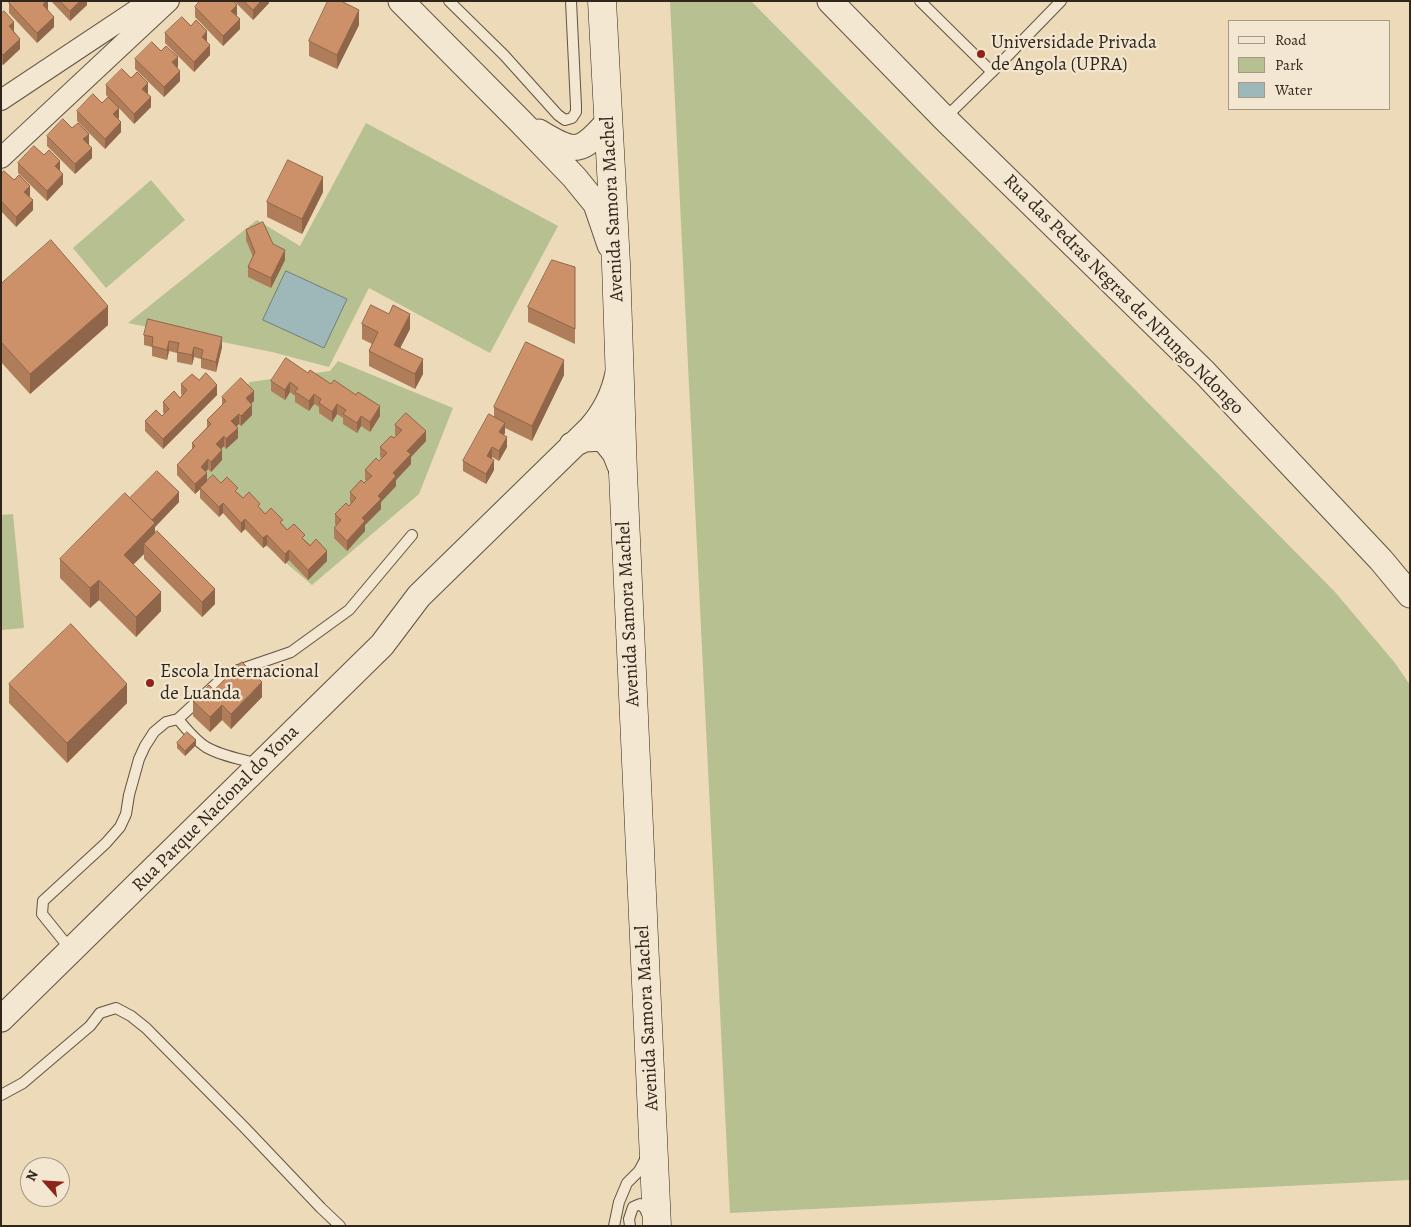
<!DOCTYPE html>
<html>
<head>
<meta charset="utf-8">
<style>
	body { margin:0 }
	#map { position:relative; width:1411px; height:1227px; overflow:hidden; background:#ecdab8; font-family:Alegreya,serif }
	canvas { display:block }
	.frame { position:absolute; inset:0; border:2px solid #30261b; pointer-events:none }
	.legend { position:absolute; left:1228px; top:20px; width:162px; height:90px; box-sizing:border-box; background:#f3e7d1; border:1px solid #a59a88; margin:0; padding:6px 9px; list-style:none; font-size:15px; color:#30261b }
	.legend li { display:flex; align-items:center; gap:10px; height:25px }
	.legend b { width:25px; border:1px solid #a59a88 }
	.north { position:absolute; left:20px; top:1157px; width:50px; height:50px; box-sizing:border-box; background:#f3e7d1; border:1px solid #a59a88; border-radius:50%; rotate:296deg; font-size:14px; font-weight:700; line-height:20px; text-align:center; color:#30261b }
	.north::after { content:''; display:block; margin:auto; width:18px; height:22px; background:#8f2418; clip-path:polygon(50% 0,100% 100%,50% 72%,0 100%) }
</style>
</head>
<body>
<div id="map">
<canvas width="1411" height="1227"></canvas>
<div class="frame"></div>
<ul class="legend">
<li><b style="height:6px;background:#f3e7d1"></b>Road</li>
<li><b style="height:14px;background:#b6c090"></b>Park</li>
<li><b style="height:14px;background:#9eb8ba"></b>Water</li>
</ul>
<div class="north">N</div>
</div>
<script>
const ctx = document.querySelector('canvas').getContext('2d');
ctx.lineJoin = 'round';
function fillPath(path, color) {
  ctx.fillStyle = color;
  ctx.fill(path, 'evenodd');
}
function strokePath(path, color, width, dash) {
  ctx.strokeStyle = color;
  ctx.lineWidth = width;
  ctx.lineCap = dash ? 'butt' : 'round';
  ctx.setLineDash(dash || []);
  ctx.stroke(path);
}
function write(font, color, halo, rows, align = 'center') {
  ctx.font = font + ' Alegreya,serif';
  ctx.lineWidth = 4.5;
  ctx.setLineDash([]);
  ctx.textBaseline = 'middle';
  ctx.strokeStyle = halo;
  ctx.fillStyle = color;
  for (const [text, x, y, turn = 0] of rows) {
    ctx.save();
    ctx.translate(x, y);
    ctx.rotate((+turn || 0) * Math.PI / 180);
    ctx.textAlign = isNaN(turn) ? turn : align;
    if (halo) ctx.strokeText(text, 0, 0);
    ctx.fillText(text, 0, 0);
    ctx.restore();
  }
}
const green = new Path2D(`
	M670,1H751L1335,592L1395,663L1410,685V1180L730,1213Z
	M366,123L558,226L490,353L369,288L329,367L272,352L128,323L257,220L300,246Z
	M151,180L185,220L106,288L73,248Z
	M338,361L453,408L419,494L312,585L184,476L250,382L330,371Z
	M13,514L24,628L1,630V515Z`);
const water = new Path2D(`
	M286,271L347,299L324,348L263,320Z`);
const service = new Path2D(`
	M449,1L504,55L558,115L565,120L572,118L576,112V106L571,1
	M920,1L992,72
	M945,118L992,72L1061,1
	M178,719C186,729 195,740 206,747C221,756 241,759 258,764
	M71,950L42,914L43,901L106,843L120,827L126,814L129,795L139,759L145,746L154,732L166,722L178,719L227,674L291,652L349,610L412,535
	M1,1095L23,1083L90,1026L100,1013L116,1008L131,1016L146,1028L245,1128L321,1208L340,1226
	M614,1226L619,1202L627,1183L639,1171L647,1156
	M630,1226L629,1219L633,1207L640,1204L645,1209L649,1218`);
const minor = new Path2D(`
	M1,100L150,1
	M1,158L169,1`);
const tertiary = new Path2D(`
	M401,1L520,121L574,177L596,204L610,245
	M830,1L945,119L1205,373L1381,560L1410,595
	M539,132C576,155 581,153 609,121
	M572,445L585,439L603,438L615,453L623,473
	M1,1019L382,645L419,596L590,429C605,412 614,394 618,373`);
const secondary = new Path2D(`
	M602,1L616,264L623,473L657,1226`);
const wall = new Path2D(`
	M48,1V10L54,27L37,43L9,13V3Z
	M51,1H87V5L70,21Z
	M234,1H269V3L253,20Z
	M195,7L237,15L236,16L240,29L223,46L195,17Z
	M1,14L14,32L20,49L3,65L1,63Z
	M359,25L337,69L309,56V41Z
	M165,33L207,41L210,55L194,72L165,43Z
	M135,59L178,67H177L180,81L164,97L135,69Z
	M106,85L148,93L147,94L151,107L134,124L119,108V118L118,119L121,132L105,149L77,121V111L102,103L108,97L106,95Z
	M47,136L89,144H88L92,158L75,174L47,146Z
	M18,163L60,171L63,184L47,201L18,173Z
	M1,175L30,196L29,197L33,210L16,227L1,211Z
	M323,192L302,234L267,217V202Z
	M246,230L285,260L271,288L248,277V267L253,257L246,240Z
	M575,267V344L528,322V307Z
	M1,284L108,325L30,394L1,362Z
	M389,314L410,329L400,348L423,374L415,389L369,366V351L372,344L362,339V324Z
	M144,335L222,347L216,372L201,368V359L194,357L192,365L177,362V353L169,351L167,360L152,356V347L144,345Z
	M308,373L380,416L370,432L361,426L357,433L343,424V418L337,414L332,422L319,413V407L314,404L309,411L295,402V396L290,392L285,400L271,391V381Z
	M564,375L532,441L505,428V433L504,435L507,447L499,461L492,457L491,459L494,470L486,484L463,471V461L494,417V407Z
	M199,380L217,395L163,449L145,431V421L162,416L164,414L163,412V402L180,398L182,395L181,394V384Z
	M222,397L254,401L251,404L252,415L241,426L239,424L236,426L238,438L226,449L224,446L221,449L222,460L211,472L208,469L206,472L207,482L221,483L238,493L243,498L260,509L265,514L283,525L287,530L305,540L327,561L308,580L289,560L285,564L267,545L263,548L245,529L241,533L223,513L219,517L200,498V489L195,494L177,475V465L192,450V443L207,427V420L222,405Z
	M395,425L426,441L411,457V464L396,480V486L381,502V509L365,525V531L347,551L334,538V528L336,526L335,524V514L349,506L351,504L350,502V492L364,483L367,481L365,480V470L379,461L382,458L380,457V447L396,436L395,435Z
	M130,498L179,502L155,527V533L215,604L202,617L144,559V554L133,564L161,611L136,637L99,600L90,608L60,578V559Z
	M9,684L127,703L67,763L9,703Z
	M262,697L231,729L222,720L210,732L193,716V701Z
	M177,743L196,745L185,756L177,748Z`);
const shadedWall = new Path2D(`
	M46,1H48V10L43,5Z
	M80,1H87V5L70,21V11Z
	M261,1H269V3L253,20V10Z
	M237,5V15L231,21V11Z
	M359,10V25L337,69V55Z
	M54,17V27L37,43V33Z
	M240,19V29L223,46V36Z
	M14,22V32L9,26Z
	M207,31V41L202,47V37Z
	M20,39V49L3,65V55Z
	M210,45V55L194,72V62Z
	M178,57V67L172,72V62Z
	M180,71V81L164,97V87Z
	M148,83V93L142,99V89Z
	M151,97V107L134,124V114Z
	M119,108V118L113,124V114Z
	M121,122V132L105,149V139Z
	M89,134V144L83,149V139Z
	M92,148V158L75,174V164Z
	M60,161V171L55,176V166Z
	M63,174V184L47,201V191Z
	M323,177V192L302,234V219Z
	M30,186V196L24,202V192Z
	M33,200V210L16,227V217Z
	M285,250V260L271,288V278Z
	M108,306V325L30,394V374Z
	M410,314V329L394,360V345Z
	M222,337V347L216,372V362Z
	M169,341V351L167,360V350Z
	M194,347V357L192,365V355Z
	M423,359V374L415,389V374Z
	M564,360V375L532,441V426Z
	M290,382V392L285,400V390Z
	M217,385V395L163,449V439Z
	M254,391V401L246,408V398Z
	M314,394V404L309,411V401Z
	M337,404V414L332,422V412Z
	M252,405V415L241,426V416Z
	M380,406V416L370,432V422Z
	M239,414V424L231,431V421Z
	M361,416V426L357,433V423Z
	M505,423V433L499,442V432Z
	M238,428V438L226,449V439Z
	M426,431V441L411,457V464L396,480V486L381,502V509L365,525V531L347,551V541L407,451Z
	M224,436V446L216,454V444Z
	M507,437V447L499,461V451Z
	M492,447V457L487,466V456Z
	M222,450V460L211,472V462Z
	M208,459V469L201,477V467Z
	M494,460V470L486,484V474Z
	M207,473V483L195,494V484Z
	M179,492V502L155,527V543L144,544V554L124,574V555L150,522Z
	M223,503V513L219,517V507Z
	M245,519V529L241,533V523Z
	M267,535V545L263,548V538Z
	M289,550V560L285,564V554Z
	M327,551V561L308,580V570Z
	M99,580V600L90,608V588Z
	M215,589V604L202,617V602Z
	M161,592V611L136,637V617Z
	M262,682V697L231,729V714Z
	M127,684V703L67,763V743Z
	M222,705V720L210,732V717Z
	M196,740V745L185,756V751Z`);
const building = new Path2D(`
	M12,1H46L43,5L54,17L37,33L9,3Z
	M60,1H80L70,11Z
	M200,1H233L237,5L231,11L240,19L223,36L195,7Z
	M244,1H261L253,10Z
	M328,1H341L359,10L337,55L309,41Z
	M4,11L14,22L9,26L20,39L3,55L1,53V14Z
	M182,17L191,26L196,20L207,31L202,37L210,45L194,62L165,33Z
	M152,42L161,51L166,46L178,57L172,62L180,71L164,87L135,59Z
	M122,69L131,78L137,72L148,83L142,89L151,97L134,114L106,85Z
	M93,94L102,103L108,97L119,108L113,114L121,122L105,139L77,111Z
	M63,119L72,128L78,123L89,134L83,139L92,148L75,164L47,136Z
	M34,146L44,155L49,150L60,161L55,166L63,174L47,191L18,163Z
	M288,160L323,177L302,219L267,202Z
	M4,171L14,180L19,175L30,186L24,192L33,200L16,217L1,201V175Z
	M263,222L273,244L285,250L271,278L248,267L255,252L246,230Z
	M51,240L108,306L30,374L1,342V284Z
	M552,260L575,267V329L528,307Z
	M371,305L389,314L393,305L410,314L394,345L423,359L415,374L369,351L378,332L362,324Z
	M148,319L222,337L216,362L201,358L203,350L194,347L192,355L177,352L179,343L169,341L167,350L152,346L153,337L144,335Z
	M526,342L564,360L532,426L494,407Z
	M286,358L308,373L310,370L331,384L334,380L356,395L358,392L380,406L370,422L361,416L357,423L343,414L346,410L337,404L332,412L319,403L321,399L314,394L309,401L295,392L298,388L290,382L285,390L271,381Z
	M206,373L217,385L163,439L145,421L156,410L162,416L169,409L163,402L174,391L180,398L187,390L181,384L192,374L199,380Z
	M241,378L254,391L246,398L252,405L241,416L239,414L231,421L238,428L226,439L224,436L216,444L222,450L211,462L208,459L201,467L207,473L195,484L177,465L195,446L192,443L211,424L207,420L226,401L222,397Z
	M406,413L426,431L407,451L411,454L393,473L396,476L378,496L381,499L362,518L365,521L347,541L334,528L341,520L335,514L346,503L349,506L356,498L350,492L361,480L364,483L372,476L365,470L376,458L379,461L387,453L380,447L391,436L394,438L402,430L395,425Z
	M489,414L505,423L499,432L507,437L499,451L492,447L487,456L494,460L486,474L463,461Z
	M157,471L179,492L152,520L130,498Z
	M213,475L221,483L227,477L238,488L235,491L243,498L249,492L260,504L258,506L265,514L271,508L283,520L280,522L287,530L294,524L305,535L302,538L310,546L316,539L327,551L308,570L289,550L285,554L267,535L263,538L245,519L241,523L223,503L219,507L200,488Z
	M125,493L155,523L124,555L161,592L136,617L99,580L90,588L60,559Z
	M157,531L215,589L202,602L144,544Z
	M71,624L127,684L67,743L9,684Z
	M242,662L262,682L231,714L222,705L210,717L193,701L209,685L214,690Z
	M187,732L196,740L185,751L177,743Z`);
const markers = [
	[981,54,5,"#8f2418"],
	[150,683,5,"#8f2418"]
];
const poiNames = [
	["Universidade Privada",991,43],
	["de Angola (UPRA)",991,65],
	["Escola Internacional",160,672],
	["de Luanda",160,694]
];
const streetNames = [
	["Avenida Samora Machel",613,209,-93],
	["Rua das Pedras Negras de NPungo Ndongo",1123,295,45],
	["Avenida Samora Machel",629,614,-93],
	["Rua Parque Nacional do Yona",216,809,-45],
	["Avenida Samora Machel",648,1018,-93]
];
fillPath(green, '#b6c090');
fillPath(water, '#9eb8ba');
strokePath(water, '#727e7a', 1);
strokePath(service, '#5f5342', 12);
strokePath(minor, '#5f5342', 22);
strokePath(tertiary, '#5f5342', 27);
strokePath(secondary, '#30261b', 29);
strokePath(service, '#f3e7d1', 10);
strokePath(minor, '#f3e7d1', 20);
strokePath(tertiary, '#f3e7d1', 25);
strokePath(secondary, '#f3e7d1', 28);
fillPath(wall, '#af7d59');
fillPath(shadedWall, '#8f6649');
fillPath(building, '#cc9168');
strokePath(building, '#8f6649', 1);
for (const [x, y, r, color] of markers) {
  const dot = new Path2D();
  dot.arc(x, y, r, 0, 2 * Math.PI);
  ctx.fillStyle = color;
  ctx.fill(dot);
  strokePath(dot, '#f3e7d1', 2);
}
write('19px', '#30261b', '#f3e7d1', poiNames, 'left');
write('19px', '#30261b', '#f3e7d1', streetNames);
</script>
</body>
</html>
